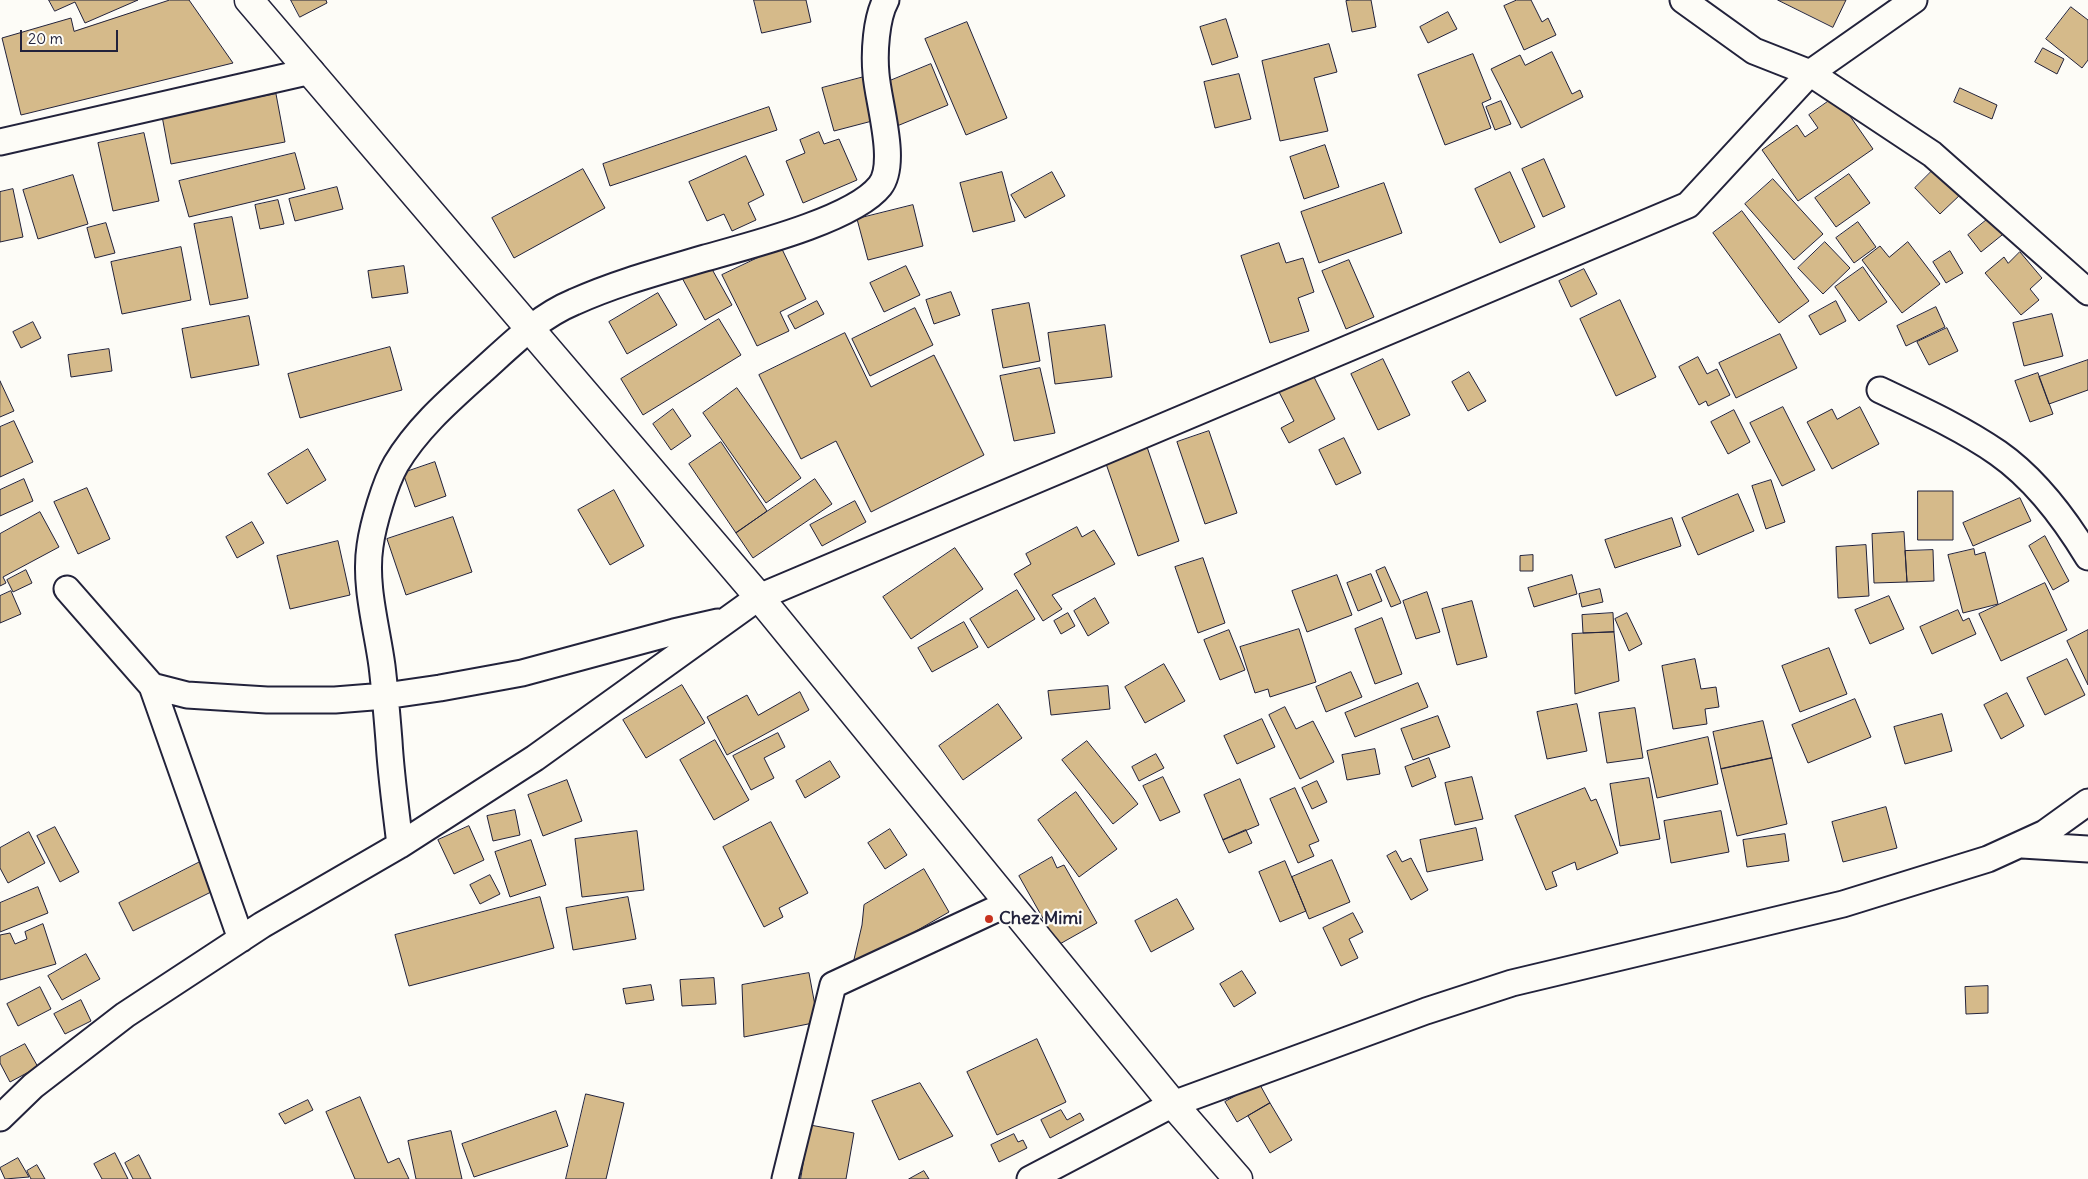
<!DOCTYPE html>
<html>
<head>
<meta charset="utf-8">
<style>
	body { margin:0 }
	#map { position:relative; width:2088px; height:1179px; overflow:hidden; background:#fdfcf7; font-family:Delius,sans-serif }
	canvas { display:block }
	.scale { position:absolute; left:20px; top:30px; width:98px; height:22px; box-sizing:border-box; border:2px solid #22223b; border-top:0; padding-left:6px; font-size:15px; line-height:18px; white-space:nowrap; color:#22223b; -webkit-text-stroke:4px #fdfcf7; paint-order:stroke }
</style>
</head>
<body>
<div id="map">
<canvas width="2088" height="1179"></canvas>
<div class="scale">20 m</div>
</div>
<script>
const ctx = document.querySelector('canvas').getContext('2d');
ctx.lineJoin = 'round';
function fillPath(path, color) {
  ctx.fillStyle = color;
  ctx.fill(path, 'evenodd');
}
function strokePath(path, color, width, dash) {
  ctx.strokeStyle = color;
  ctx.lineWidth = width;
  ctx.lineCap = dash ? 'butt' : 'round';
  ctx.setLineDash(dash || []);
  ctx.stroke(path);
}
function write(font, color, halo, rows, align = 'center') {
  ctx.font = font + ' Delius,sans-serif';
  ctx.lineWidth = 4.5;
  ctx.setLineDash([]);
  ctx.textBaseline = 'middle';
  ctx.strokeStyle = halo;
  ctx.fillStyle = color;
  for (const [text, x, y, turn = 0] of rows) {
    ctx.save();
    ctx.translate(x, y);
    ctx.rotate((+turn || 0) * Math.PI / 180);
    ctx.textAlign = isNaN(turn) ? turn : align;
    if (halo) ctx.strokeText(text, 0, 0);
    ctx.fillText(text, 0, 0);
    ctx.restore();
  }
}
const building = new Path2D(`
	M49,0H138L85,23L75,2L55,11Z
	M170,0H189L233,63L21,115L2,38L71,18L74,31Z
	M291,0H326L327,3L300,17Z
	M754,0H806L811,22L762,33Z
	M1351,0H1371L1376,27L1352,32L1346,1Z
	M1517,0H1531L1542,22L1548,18L1556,35L1524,50L1504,6Z
	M1778,0H1846L1833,27Z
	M2071,7L2088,20V60L2082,68L2046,39Z
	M1448,12L1457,29L1428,43L1420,27Z
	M1226,19L1238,57L1212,65L1200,27Z
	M967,22L1007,118L966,135L925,39Z
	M1329,44L1337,72L1314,78L1328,131L1280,141L1262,61Z
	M2043,48L2064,59L2057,74L2035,62Z
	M1552,52L1572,94L1580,90L1583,97L1521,128L1491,69L1520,55L1525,65Z
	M1473,54L1491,99L1482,103L1491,128L1445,145L1418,75Z
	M931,64L948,105L897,126L880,85Z
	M1239,74L1251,119L1215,128L1204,82Z
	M864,77L876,120L834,131L822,88Z
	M1960,88L1997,105L1992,119L1954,102Z
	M276,94L285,142L171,164L162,116Z
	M1836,96L1873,149L1798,201L1762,150L1797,125L1805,137L1818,128L1809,115Z
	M1501,101L1511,124L1495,130L1486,107Z
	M769,107L777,130L610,186L603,164Z
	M819,132L824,144L839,139L857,180L803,203L786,161L805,153L800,140Z
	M144,133L159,201L113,211L98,143Z
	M1325,145L1339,187L1304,199L1290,157Z
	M295,153L305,189L189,217L179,181Z
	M746,156L764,195L748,203L756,220L732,231L724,214L707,221L689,182Z
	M1544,159L1565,207L1543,217L1522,169Z
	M1936,167L1962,193L1940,214L1915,188Z
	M583,169L605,208L514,258L492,218Z
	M1002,172L1015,221L973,232L960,183Z
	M1052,172L1065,196L1025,218L1011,195Z
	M1510,172L1535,227L1500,243L1475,189Z
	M1849,174L1870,203L1836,227L1815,198Z
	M73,175L88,224L38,239L23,190Z
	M1773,179L1823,234L1794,260L1745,204Z
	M1384,183L1402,233L1319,263L1301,212Z
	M337,187L343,209L295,221L289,199Z
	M13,189L23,237L0,242V192Z
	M278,200L284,224L260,229L255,205Z
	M913,205L923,246L868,260L857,219Z
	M1742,211L1809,301L1779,323L1713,233Z
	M1994,214L2007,231L1981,252L1968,235Z
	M232,217L248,298L210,305L194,224Z
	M1858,222L1876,247L1854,263L1836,238Z
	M106,223L115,253L95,258L87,228Z
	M1825,242L1850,268L1823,294L1798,268Z
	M1908,242L1940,284L1902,313L1862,260L1880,246L1889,257Z
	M1279,243L1286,263L1303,258L1314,292L1298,298L1309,331L1270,343L1241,256Z
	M181,247L191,300L122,314L111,262Z
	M781,247L806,299L780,312L789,331L757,346L722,275Z
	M1950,251L1963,273L1946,283L1933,262Z
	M2020,252L2042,278L2030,289L2039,300L2021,315L1985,273L2004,257L2008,263Z
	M1349,260L1374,317L1346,329L1322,271Z
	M708,262L732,305L705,320L681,276Z
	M404,266L408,293L372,298L368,271Z
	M906,266L920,295L884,312L870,283Z
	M1863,267L1887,302L1859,321L1835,287Z
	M1584,269L1597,294L1571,307L1559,281Z
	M951,292L960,315L934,324L926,300Z
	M658,293L677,325L627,354L609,322Z
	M1620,300L1656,377L1616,396L1580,319Z
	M817,301L824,314L795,329L788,316Z
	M1836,301L1846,321L1820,335L1809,316Z
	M1029,303L1040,361L1003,368L992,310Z
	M1936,307L1945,327L1906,346L1897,326Z
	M915,308L933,345L870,376L852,339Z
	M2052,314L2063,356L2024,366L2013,323Z
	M249,316L259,365L191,378L182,329Z
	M719,319L741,355L643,415L621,379Z
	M33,322L41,338L21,348L13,332Z
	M1105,325L1112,377L1055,384L1048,333Z
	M1947,328L1958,351L1929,365L1917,342Z
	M845,333L871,387L934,355L984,455L871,512L836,441L801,459L759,375Z
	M1780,334L1797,368L1736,398L1719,363Z
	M390,347L402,390L300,418L288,374Z
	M109,349L112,371L71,377L68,355Z
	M1698,357L1707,374L1717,369L1730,395L1708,406L1706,401L1699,405L1679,367Z
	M1383,359L1410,415L1378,430L1351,374Z
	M2088,360V390L2049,404L2039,377Z
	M1040,368L1055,433L1014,441L1000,376Z
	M1311,371L1335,419L1289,443L1281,428L1294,421L1277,388Z
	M1469,372L1486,401L1468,411L1452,382Z
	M2038,373L2053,414L2030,422L2015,381Z
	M0,381L14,411L0,417Z
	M737,388L801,478L766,503L703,413Z
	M1783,407L1815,470L1782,486L1750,423Z
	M1860,407L1879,444L1832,469L1807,422L1832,409L1837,419Z
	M673,409L691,436L671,450L653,424Z
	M1734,410L1750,442L1728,454L1711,422Z
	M14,421L33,462L0,477V427Z
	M1209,431L1237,513L1205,524L1177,442Z
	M1344,438L1361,473L1336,485L1319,450Z
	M1145,441L1179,541L1138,556L1103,455Z
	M721,442L767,511L736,533L689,464Z
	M308,449L326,480L287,504L268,474Z
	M435,462L446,496L415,507L403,473Z
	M24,479L33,501L0,516V490Z
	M815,479L832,504L753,558L736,533Z
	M1771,480L1785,522L1766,529L1752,486Z
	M87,488L110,539L78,554L54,502Z
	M614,490L644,546L610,565L578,510Z
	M1918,491H1953V540H1918Z
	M1738,494L1754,531L1698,555L1682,518Z
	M2020,498L2031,521L1973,546L1963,523Z
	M855,501L866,522L822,546L810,525Z
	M40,512L59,547L3,577L6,583L0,586V534Z
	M453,517L472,572L406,595L387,539Z
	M1672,518L1681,546L1615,568L1605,540Z
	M252,522L264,543L237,558L226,537Z
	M1077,527L1082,537L1094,530L1115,564L1052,595L1062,609L1043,621L1014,574L1031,564L1026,554Z
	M1904,532L1907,582L1874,583L1872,534Z
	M2045,536L2069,581L2053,590L2029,546Z
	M338,541L350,595L290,609L277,556Z
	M1866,545L1869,596L1838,598L1836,547Z
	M955,548L983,589L911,639L883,597Z
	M1974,549L1975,555L1985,552L1998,604L1963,613L1948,555Z
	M1933,550L1934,581L1907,582L1905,551Z
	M1533,555V571H1520V556Z
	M1203,558L1225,623L1198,633L1175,567Z
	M1385,567L1401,603L1391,607L1376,571Z
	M26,570L32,583L13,592L7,580Z
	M1371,574L1382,601L1358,611L1347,583Z
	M1337,575L1352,615L1307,632L1292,591Z
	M1572,575L1577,594L1534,607L1528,588Z
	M2045,583L2067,630L2001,661L1979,614Z
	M1600,589L1603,602L1582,607L1579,594Z
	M1017,590L1035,619L988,648L970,619Z
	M11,591L21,614L0,623V596Z
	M1427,592L1440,632L1416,639L1403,601Z
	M1889,596L1904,629L1870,644L1855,610Z
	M1095,598L1109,623L1088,636L1074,611Z
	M1472,601L1487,657L1457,665L1442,609Z
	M1958,610L1963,621L1969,618L1976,634L1932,654L1920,627Z
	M1068,613L1075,626L1061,634L1054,621Z
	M1613,613L1614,632L1583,633L1582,615Z
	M1627,613L1642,644L1629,651L1615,619Z
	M1382,618L1402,674L1375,684L1355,629Z
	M964,622L978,647L932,672L918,648Z
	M1299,629L1316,682L1270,697L1268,689L1255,693L1240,647Z
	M1229,630L1245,670L1220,680L1204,640Z
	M2088,630V685L2067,641Z
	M1614,632L1619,681L1575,694L1572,634Z
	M1829,648L1847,694L1800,712L1782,666Z
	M1695,659L1701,689L1716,687L1719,707L1705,709L1707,724L1673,729L1662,666Z
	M2067,659L2085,695L2045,715L2027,678Z
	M1164,664L1185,701L1145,723L1125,687Z
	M1351,672L1362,697L1326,712L1316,687Z
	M1418,683L1428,707L1355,737L1345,713Z
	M682,685L705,723L646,758L623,720Z
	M1108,686L1110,709L1051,715L1048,691Z
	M800,692L809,710L727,755L707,717L747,695L758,715Z
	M2007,693L2024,726L2001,739L1984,705Z
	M1855,699L1871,737L1808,763L1792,725Z
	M998,704L1022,738L963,780L939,746Z
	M1577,704L1587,751L1547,759L1537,712Z
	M1285,707L1296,729L1313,721L1334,762L1300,779L1269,715Z
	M1635,708L1643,758L1607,763L1599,713Z
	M1942,714L1952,751L1905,764L1894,727Z
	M1438,716L1450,747L1413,760L1401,729Z
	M1262,719L1275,747L1237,764L1224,736Z
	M1763,721L1772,758L1721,769L1713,732Z
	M778,733L785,747L764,758L774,778L751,790L733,756Z
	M1708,737L1718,784L1657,798L1647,751Z
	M715,740L749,800L714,820L680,760Z
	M1087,741L1138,804L1113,824L1062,760Z
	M1375,749L1380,774L1347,780L1342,755Z
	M1156,754L1164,768L1139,781L1132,767Z
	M1429,758L1436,777L1412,787L1405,767Z
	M1772,758L1787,824L1737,836L1721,769Z
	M830,761L840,777L805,798L796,781Z
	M1163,777L1180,812L1160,821L1143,786Z
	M1472,777L1483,819L1455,825L1445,783Z
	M1649,778L1660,839L1620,846L1610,784Z
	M1240,779L1259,825L1223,840L1204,795Z
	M567,780L582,821L543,836L528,795Z
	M1317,781L1327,802L1312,809L1302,788Z
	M1295,788L1319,841L1309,845L1314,856L1298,863L1270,799Z
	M1585,788L1591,801L1596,799L1618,853L1577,870L1575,862L1552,872L1557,886L1546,890L1515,816Z
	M1076,792L1117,849L1079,877L1038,820Z
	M1886,807L1897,848L1843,862L1832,822Z
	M515,810L520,835L493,841L487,816Z
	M1721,811L1729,852L1671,863L1664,821Z
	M771,822L808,893L779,908L783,917L764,927L723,847Z
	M469,826L484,860L454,874L438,840Z
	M55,827L79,872L60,882L37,836Z
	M1476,828L1483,860L1427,872L1420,840Z
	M890,829L907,855L885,869L868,843Z
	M1246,830L1252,843L1229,853L1223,840Z
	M637,831L644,890L582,897L575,839Z
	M29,832L45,863L8,883L0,868V848Z
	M1785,834L1789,861L1747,867L1743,840Z
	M531,840L546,885L510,897L495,852Z
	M1396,851L1402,862L1411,858L1428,890L1411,900L1387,856Z
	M1052,857L1057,868L1064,865L1097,923L1058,945L1019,876Z
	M1332,860L1350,902L1309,919L1292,877Z
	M202,861L217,889L133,931L119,903Z
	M1285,861L1306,911L1280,922L1259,872Z
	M924,869L949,912L852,968L862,925L864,905Z
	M490,875L500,894L480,904L470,885Z
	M38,887L48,913L0,932V903Z
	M540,897L554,948L409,986L395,935Z
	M628,897L636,939L573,950L566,908Z
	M1177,899L1194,929L1151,952L1135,921Z
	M1353,913L1363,932L1349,939L1358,958L1341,966L1323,928Z
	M43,924L56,964L0,980V935L10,933L15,944L27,939L25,932Z
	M86,954L100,979L62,1000L48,976Z
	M1242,971L1256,993L1234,1007L1220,984Z
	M809,973L818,1022L744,1037L742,985Z
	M714,978L716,1004L682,1006L680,980Z
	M651,985L654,1000L626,1004L623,989Z
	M1988,986V1013L1966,1014L1965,987Z
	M40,987L51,1009L18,1026L7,1004Z
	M81,1000L91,1021L65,1034L54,1014Z
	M1037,1039L1066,1102L997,1135L967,1072Z
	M25,1044L38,1067L10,1082L0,1063V1057Z
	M920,1083L953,1136L899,1160L872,1101Z
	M1259,1083L1270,1103L1237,1122L1225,1102Z
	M586,1094L624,1103L606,1179H566Z
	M360,1097L388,1163L399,1158L409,1179H355L326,1112Z
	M308,1100L313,1110L285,1124L279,1114Z
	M1270,1103L1292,1140L1270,1153L1248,1116Z
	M1061,1110L1067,1120L1080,1113L1084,1120L1050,1138L1041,1120Z
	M556,1111L568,1146L474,1177L462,1144Z
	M810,1125L854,1133L846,1179H801Z
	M451,1131L462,1179H416L408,1141Z
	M1014,1134L1018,1142L1023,1140L1027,1148L999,1162L991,1145Z
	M115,1153L128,1179H102L94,1164Z
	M139,1155L151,1179H133L125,1163Z
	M18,1158L29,1177L5,1179L0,1168Z
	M37,1165L45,1179H31L27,1171Z
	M924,1171L929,1179H909Z`);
const minor = new Path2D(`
	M1683,0L1754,51L1810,73L1932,154L2088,292
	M0,142L311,71
	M1880,390C1920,409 1962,428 1998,453C2035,479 2065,519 2088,557
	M67,589L152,686L187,695L267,700H335L385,696L440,688L522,673L674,632L718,622
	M152,686L241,939
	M400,845C396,810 391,776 389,741C387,716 385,691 382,666C377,628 364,585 370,546C373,524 385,483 396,464C418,427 451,399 482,371C511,345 538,317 574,302C616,283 661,271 705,258C748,246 853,220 880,186C898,163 878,102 876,74C874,53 876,18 886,0
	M2022,845L2088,849
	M0,1118L33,1086L125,1015L262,925L400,845L535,758L759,597L1688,205L1810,73L1914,0
	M785,1179L833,985L1009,903
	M1030,1179L1173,1104L1426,1011L1512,983L1843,904L1988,859L2045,833L2088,802`);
const tertiary = new Path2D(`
	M249,0L759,597L1173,1104L1238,1179`);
const markers = [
	[989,919,5,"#c8321e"]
];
const poiNames = [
	["Chez Mimi",999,919]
];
fillPath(building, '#d5ba8a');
strokePath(building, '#22223b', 1);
strokePath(minor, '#22223b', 29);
strokePath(tertiary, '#22223b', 31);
strokePath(minor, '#fdfcf7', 25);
strokePath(tertiary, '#fdfcf7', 28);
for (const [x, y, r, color] of markers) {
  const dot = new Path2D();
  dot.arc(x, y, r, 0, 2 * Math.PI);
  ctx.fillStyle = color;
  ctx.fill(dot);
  strokePath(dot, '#fdfcf7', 2);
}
write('bold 18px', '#22223b', '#fdfcf7', poiNames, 'left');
</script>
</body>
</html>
